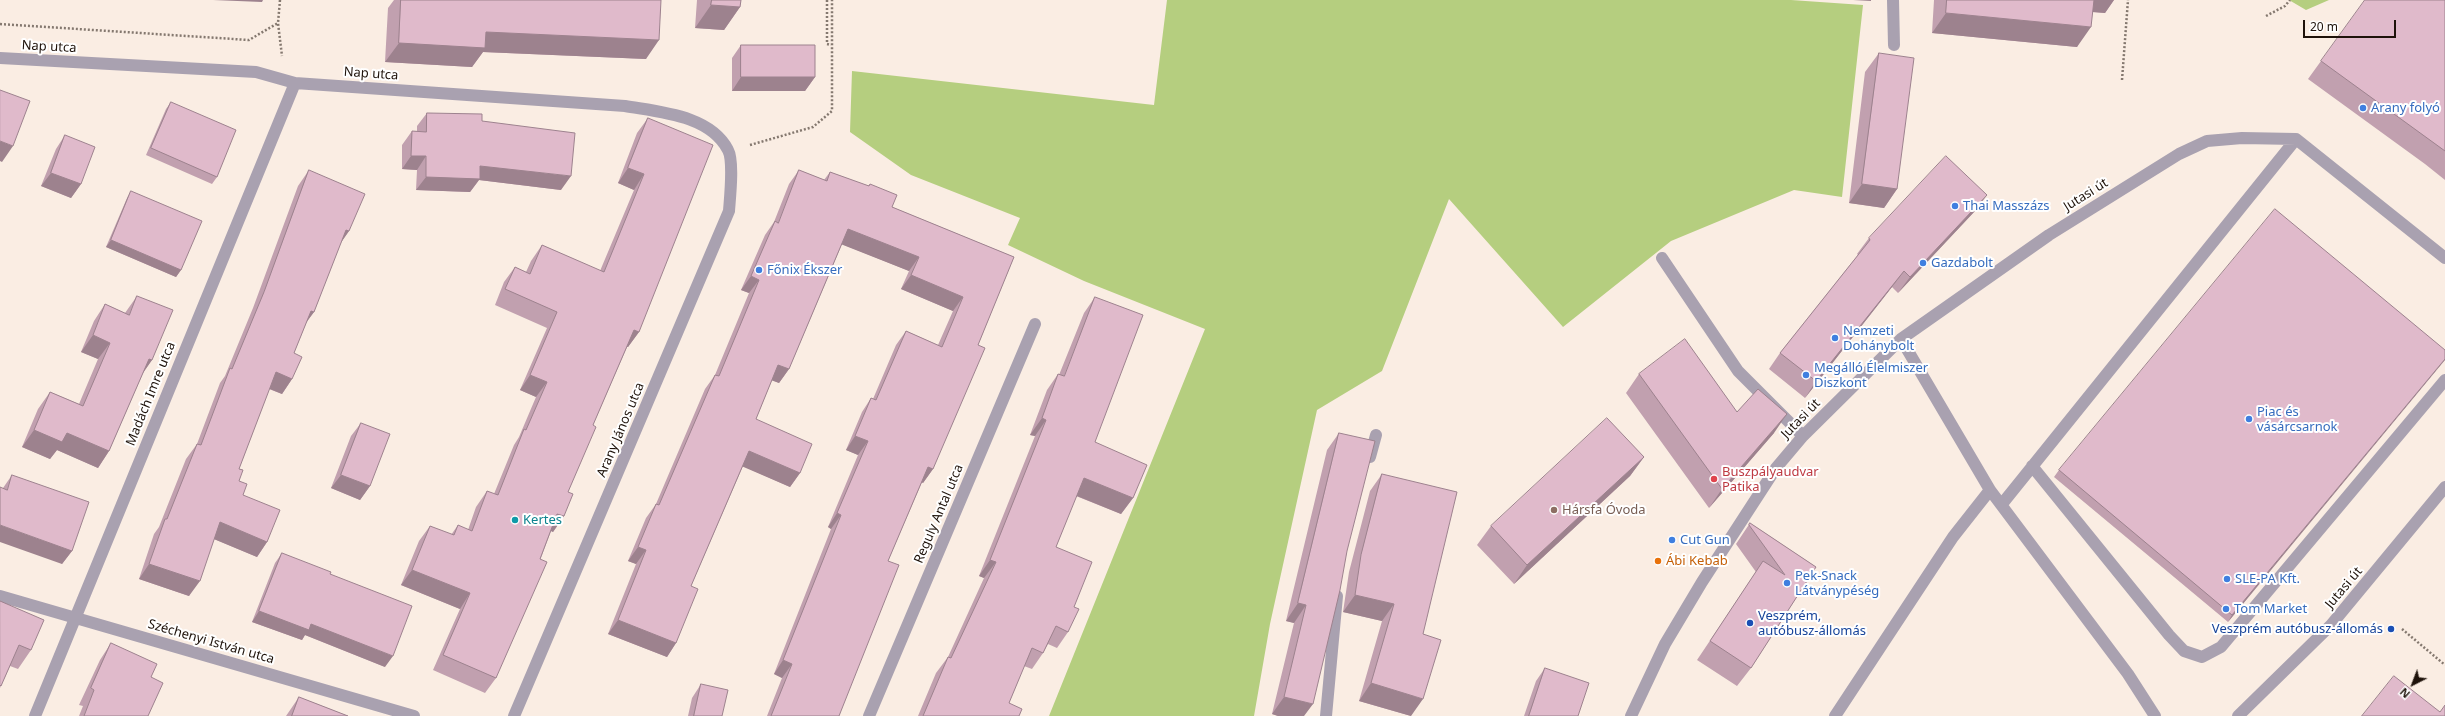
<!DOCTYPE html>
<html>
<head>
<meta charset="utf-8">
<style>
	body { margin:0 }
	#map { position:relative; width:2445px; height:716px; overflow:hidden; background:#faede3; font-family:"Noto Sans",sans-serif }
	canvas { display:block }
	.north { position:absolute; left:2393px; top:664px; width:40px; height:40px; -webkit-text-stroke:3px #fff; paint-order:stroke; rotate:222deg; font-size:11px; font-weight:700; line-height:16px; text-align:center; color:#1e120a }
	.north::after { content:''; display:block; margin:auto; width:14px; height:18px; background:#1e120a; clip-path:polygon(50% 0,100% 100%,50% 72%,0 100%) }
	.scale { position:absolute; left:2303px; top:20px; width:93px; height:18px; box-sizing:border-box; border:2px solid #1e120a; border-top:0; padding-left:5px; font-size:12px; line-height:14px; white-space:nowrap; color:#1e120a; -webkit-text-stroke:3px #fff; paint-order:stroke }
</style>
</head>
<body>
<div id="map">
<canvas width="2445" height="716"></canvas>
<div class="north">N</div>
<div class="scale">20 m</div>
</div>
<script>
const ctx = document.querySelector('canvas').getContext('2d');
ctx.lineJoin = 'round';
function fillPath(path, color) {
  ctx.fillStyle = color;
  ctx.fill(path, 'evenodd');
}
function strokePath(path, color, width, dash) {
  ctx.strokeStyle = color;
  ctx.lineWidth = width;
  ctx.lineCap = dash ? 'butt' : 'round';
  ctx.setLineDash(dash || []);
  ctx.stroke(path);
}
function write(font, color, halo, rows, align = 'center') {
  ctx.font = font + ' "Noto Sans",sans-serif';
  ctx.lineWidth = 4;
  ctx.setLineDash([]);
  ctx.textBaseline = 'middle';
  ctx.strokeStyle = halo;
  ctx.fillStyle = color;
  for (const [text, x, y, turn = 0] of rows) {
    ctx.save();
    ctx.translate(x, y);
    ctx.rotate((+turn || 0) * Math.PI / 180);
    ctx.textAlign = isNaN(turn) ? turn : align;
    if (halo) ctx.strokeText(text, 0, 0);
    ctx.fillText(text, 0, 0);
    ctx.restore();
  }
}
const green = new Path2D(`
	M1167,0H1791L1863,5L1842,197L1794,190L1671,241L1563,327L1449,199L1382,371L1317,410L1270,624L1254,716H1049L1205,329L1084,281L1008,245L1020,218L911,175L850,132L852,71L1154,105Z
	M2289,0H2329L2306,10Z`);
const path = new Path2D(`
	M280,0L278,23L282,56
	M827,0V44L831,45
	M2266,16L2285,6L2290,0
	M0,24L249,40L278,23
	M2122,80L2128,0
	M750,145L813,127L832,111V0
	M2402,629L2445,665`);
const minor = new Path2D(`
	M1893,0L1894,45
	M0,58L256,72L295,83L625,106C659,112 710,115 728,150C734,161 730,197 729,211L514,716
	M1662,258L1738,371L1803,436
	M1901,339L1990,490L2128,674L2155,716
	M1370,457L1376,435
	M2032,466L2169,635L2184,651L2202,657L2221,647L2445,380
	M2002,504L2296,139
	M0,596L414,716
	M35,716L295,83
	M869,716L1035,324
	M1326,716L1337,596
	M1631,716L1665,644L1702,582L1776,468L1803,436L1901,339L2049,235L2179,154L2207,141L2242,138L2296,139L2445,258
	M1835,716L1953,537L1990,490
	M2238,716L2331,625L2445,487`);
const wall = new Path2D(`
	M394,0H661L646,59L483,52L472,67L385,62L388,8Z
	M697,0H741L740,7L724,30L695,28Z
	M1934,0H2114L2105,13L2093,12L2077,47L1932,33Z
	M2445,0V180L2425,164L2308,79L2321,61Z
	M741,45L815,77L805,91H732V58Z
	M1879,53L1897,189L1884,208L1849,203L1865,72Z
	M171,102L217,177L212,184L146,155L166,109Z
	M427,113L482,121L561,190L479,180L470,192L416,190L417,170L402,169V145L412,131H417V126Z
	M648,118L639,332L628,347H627L593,425L568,492L564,516L553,532L551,531L496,678L485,693L433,670L460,609L401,585L419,541L430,526L451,535L458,525L468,530L476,507L487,491L494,494L514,445L519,437L536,397L520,390L547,328L495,305L504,282L515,267L526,272L531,261L542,245L600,271L634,190L618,183L637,133Z
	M65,135L81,184L71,198L41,186L56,149Z
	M309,170L349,231L341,242L314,312L307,321L294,353L292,379L282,394L269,389L239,469V481L243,495L267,542L257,557L214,539L189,596L139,579L154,534L159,527L186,459L197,444L220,383L225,376L253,308L298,186Z
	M799,170L824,180L830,172L868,186L870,184L892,207L1014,257L978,345L933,469L923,483L922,482L888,561L839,716H767L782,678L774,674L831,529L828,527L858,455L846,450L862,412L871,398L873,399L896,345L906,331L938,345L953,311L901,289L909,271L842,244L789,369L779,383L772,380L756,419L800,473L790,487L743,466L691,586L676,643L667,657L608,634L636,564L628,561L646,518L656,504L705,389L715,375L749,293L741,290L765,235L774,222L789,184Z
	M131,191L181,270L176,277L106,247L127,198Z
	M1975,211L1898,293L1892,287L1805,398L1769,369L1780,353L1858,255L1857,254L1869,238Z
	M137,296L152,360L143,373L109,451L98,468L57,450L50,459L22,447L38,409L50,392L79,404L98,359L81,352L94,321L105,304L125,313Z
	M1095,297V442L1133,498L1121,514L1076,496L1056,547L1074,607L1068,632L1057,648L1048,644L1043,653L1032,669L1024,666L1009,703L1019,716H918L936,673L948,657L984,578L979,576L1035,436L1030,435L1047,390L1058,374L1059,375L1084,313Z
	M2445,350L2228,622L2054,477L2059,470Z
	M1639,374L1737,412L1774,433L1709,508L1626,393Z
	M361,423L370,486L360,500L331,488L351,436Z
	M1339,433L1304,716H1278L1272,714L1294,623L1286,621L1327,450Z
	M1644,457L1630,476L1514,584L1477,545L1491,526Z
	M1382,474L1423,634L1411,716L1359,701L1382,621L1343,612L1349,572L1370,491Z
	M12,475L72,551L62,564L3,488Z
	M1750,523L1816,567L1751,668L1737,686L1697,660L1756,572L1736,544Z
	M282,553L330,574L385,667L305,635L302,640L252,622L275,563Z
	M0,601L31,650L18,669L10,666L0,688Z
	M111,643L151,677L148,716H79L83,706L79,705L100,660Z
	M1545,668L1578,716H1524L1536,681Z
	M701,684L722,716H688L692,698Z
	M299,697L348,716H286Z`);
const shadedWall = new Path2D(`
	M213,0H263L262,2Z
	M1853,0H1871V1Z
	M2088,0H2114L2105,13L2080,11Z
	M711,5L740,7L724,30L695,28Z
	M1946,13L2091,27L2077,47L1932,33Z
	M486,32L659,40L646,59L483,52L472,67L385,62L399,43Z
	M741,77H815L805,91H732Z
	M0,141L13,146L2,162L0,161Z
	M411,156H426L417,170L402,169Z
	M480,166L571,176L561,190L479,180L470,192L416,190L426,177Z
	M628,168L644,174L634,190L618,183Z
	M51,173L81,184L71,198L41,186Z
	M1862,184L1897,189L1884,208L1849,203Z
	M1987,195L1975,211L1898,293L1910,277Z
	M848,229L919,257L909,271L838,243Z
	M346,230L349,231L338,247Z
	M111,240L181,270L176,277L106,247Z
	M1904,271L1892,287L1805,398L1816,381Z
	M911,275L963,297L953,311L901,289Z
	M751,276L759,280L749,293L741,290Z
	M311,311L314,312L303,327Z
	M634,330L639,332L628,347L624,345Z
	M93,335L110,343L98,359L81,352Z
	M149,359L152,360L140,377Z
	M2445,359V360L2228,622L2232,615Z
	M778,365L789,369L779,383L768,379Z
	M276,372L292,379L282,394L265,387Z
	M530,375L547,382L536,397L520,390Z
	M1787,414L1774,433L1709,508L1722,489Z
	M1042,418L1046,420L1035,436L1030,435Z
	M34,430L67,433L109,451L98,468L57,450L50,459L22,447Z
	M855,436L868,441L858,455L846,450Z
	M749,451L800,473L790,487L739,465Z
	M1644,457L1630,476L1514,584L1527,565Z
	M928,467L933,469L923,483L918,480Z
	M341,475L370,486L360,500L331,488Z
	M1084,478L1133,498L1121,514L1072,494Z
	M837,513L841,515L831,529L828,527Z
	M557,514L564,516L553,532L547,529Z
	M220,522L267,542L257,557L209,537Z
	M0,525L72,551L62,564L0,542Z
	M638,547L646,550L636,564L628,561Z
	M990,560L996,562L984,578L979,576Z
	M149,564L200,581L189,596L139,579Z
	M412,570L470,593L460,609L401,585Z
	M1355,595L1394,604L1382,621L1343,612Z
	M1298,603L1306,605L1294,623L1286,621Z
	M259,611L311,624L393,656L385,667L305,635L302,640L252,622Z
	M618,620L676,643L667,657L608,634Z
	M783,660L792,664L782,678L774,674Z
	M1371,683L1423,699L1411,716L1359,701Z
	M1284,697L1313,704L1304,716H1278L1272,714Z`);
const building = new Path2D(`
	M401,0H661L659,40L486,32L485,48L399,43Z
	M712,0H741L740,7L711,5Z
	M1947,0H2094L2091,27L1946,13Z
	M2365,0H2445V151L2321,61Z
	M741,45H815V77H741Z
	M1879,53L1914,58L1897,189L1862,184Z
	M0,90L30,101L13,146L0,141Z
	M171,102L236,130L217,177L151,148Z
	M427,113L482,114V121L575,133L571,176L480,166V179L426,177V156H411L412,131L426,132Z
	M648,118L713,145L639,332L634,330L593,425L596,427L568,492L573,494L564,516L557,514L540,559L547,562L496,678L443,655L470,593L412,570L430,526L454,535L458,525L472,531L487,491L498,495L524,429L526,430L547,382L530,375L557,312L505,289L515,267L530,274L542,245L604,272L644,174L628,168Z
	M65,135L95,147L81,184L51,173Z
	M1946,156L1987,195L1910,277L1904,271L1816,381L1780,353L1870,240L1869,238Z
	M309,170L365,194L349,231L346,230L314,312L311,311L294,353L302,357L292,379L276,372L239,469L243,470L239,481L247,484L243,495L280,510L267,542L220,522L200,581L149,564L165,519H167L197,444L201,445L230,368L232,369L264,292Z
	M799,170L827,181L830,172L869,186L870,184L897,195L892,207L1014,257L978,345L985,348L933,469L928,467L888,561L899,565L839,716H771L792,664L783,660L841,515L837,513L868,441L855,436L871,398L876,400L906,331L942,347L963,297L911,275L919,257L848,229L789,369L778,365L756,419L812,444L800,473L749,451L691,586L698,589L676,643L618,620L646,550L638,547L656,504L659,505L715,375L719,376L759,280L751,276L775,221L778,223Z
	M131,191L202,221L181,270L111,240Z
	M2275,209L2445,350V359L2232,615L2059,470Z
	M137,296L173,310L152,360L149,359L109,451L67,433L62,442L34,430L50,392L83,406L110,343L93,335L105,304L129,315Z
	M1095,297L1143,315L1095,442L1147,465L1133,498L1084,478L1056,547L1092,562L1074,607L1079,609L1068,632L1056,626L1043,653L1032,648L1009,703L1022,709L1019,716H923L948,657L951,658L996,562L990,560L1046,420L1042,418L1058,374L1064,376Z
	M1685,339L1737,412L1758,389L1787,414L1722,489L1639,374Z
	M1607,418L1644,457L1527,565L1491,526Z
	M361,423L390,434L370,486L341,475Z
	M1339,433L1375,441L1347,551L1340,590L1313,704L1284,697L1306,605L1298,603Z
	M1382,474L1457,492L1423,634L1441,640L1423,699L1371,683L1394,604L1355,595L1361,555Z
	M12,475L89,502L72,551L0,525V487L7,490Z
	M1750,523L1816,567L1751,668L1710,641L1763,561L1785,575L1749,525Z
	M282,553L331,572L330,574L412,606L393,656L311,624L309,630L259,611Z
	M0,601L44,620L31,650L19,645L1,686L0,685Z
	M111,643L157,664L151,677L163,683L148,716H84L94,690L91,688Z
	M1545,668L1589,683L1578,716H1529Z
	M2394,676L2440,712L2445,705V716H2362Z
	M701,684L728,690L722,716H694Z
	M299,697L348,716H292Z`);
const markers = [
	[2363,108,4,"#3f7fe0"],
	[1955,206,4,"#3f7fe0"],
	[1923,263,4,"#3f7fe0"],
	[759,270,4,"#3f7fe0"],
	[1835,338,4,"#3f7fe0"],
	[1806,375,4,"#3f7fe0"],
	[2249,419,4,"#3f7fe0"],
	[1714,479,4,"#e0444e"],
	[1554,510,4,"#8d6e63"],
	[515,520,4,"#0f9aa8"],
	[1672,540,4,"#3f7fe0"],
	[1658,561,4,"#e8710a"],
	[2227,579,4,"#3f7fe0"],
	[1787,583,4,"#3f7fe0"],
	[2226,609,4,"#3f7fe0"],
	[1750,623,4,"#1a4fb4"],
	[2391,629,4,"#1a4fb4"]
];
const streetNames = [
	["Nap utca",49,47,3],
	["Nap utca",371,74,4],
	["Jutasi út",2086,195,-32],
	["Madách Imre utca",151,394,-68],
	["Jutasi út",1801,419,-46],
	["Arany János utca",621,430,-67],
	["Reguly Antal utca",939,514,-67],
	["Jutasi út",2344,588,-50],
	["Széchenyi István utca",211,642,16]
];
const shopNames = [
	["Arany folyó",2371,108],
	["Thai Masszázs",1963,206],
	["Gazdabolt",1931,263],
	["Főnix Ékszer",767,270],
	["Nemzeti",1843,331],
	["Dohánybolt",1843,346],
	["Megálló Élelmiszer",1814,368],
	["Diszkont",1814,383],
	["Piac és",2257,412],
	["vásárcsarnok",2257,427],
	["Cut Gun",1680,540],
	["Pek-Snack",1795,576],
	["Látványpéség",1795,591],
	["SLE-PA Kft.",2235,579],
	["Tom Market",2234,609]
];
const healthNames = [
	["Buszpályaudvar",1722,472],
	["Patika",1722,487]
];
const educationNames = [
	["Hársfa Óvoda",1562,510]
];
const cultureNames = [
	["Kertes",523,520]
];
const foodNames = [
	["Ábi Kebab",1666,561]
];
const transitNames = [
	["Veszprém,",1758,616],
	["autóbusz-állomás",1758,631],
	["Veszprém autóbusz-állomás",2383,629,"right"]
];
fillPath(green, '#b5ce7f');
strokePath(path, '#84786f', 2.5, [2, 2]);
strokePath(minor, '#a9a1b0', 12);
fillPath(wall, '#c1a0af');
fillPath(shadedWall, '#9d828e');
fillPath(building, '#e0bacb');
strokePath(building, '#9d828e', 1);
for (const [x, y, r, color] of markers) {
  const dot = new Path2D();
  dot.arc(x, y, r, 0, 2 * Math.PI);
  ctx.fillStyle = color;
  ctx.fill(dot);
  strokePath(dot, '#fff', 1.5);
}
write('13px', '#1e120a', '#fff', streetNames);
write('13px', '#366cbe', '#fff', shopNames, 'left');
write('13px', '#be3a42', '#fff', healthNames, 'left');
write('13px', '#785e54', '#fff', educationNames, 'left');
write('13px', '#0d838f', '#fff', cultureNames, 'left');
write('13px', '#c56008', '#fff', foodNames, 'left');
write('13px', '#164399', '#fff', transitNames, 'left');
</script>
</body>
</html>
